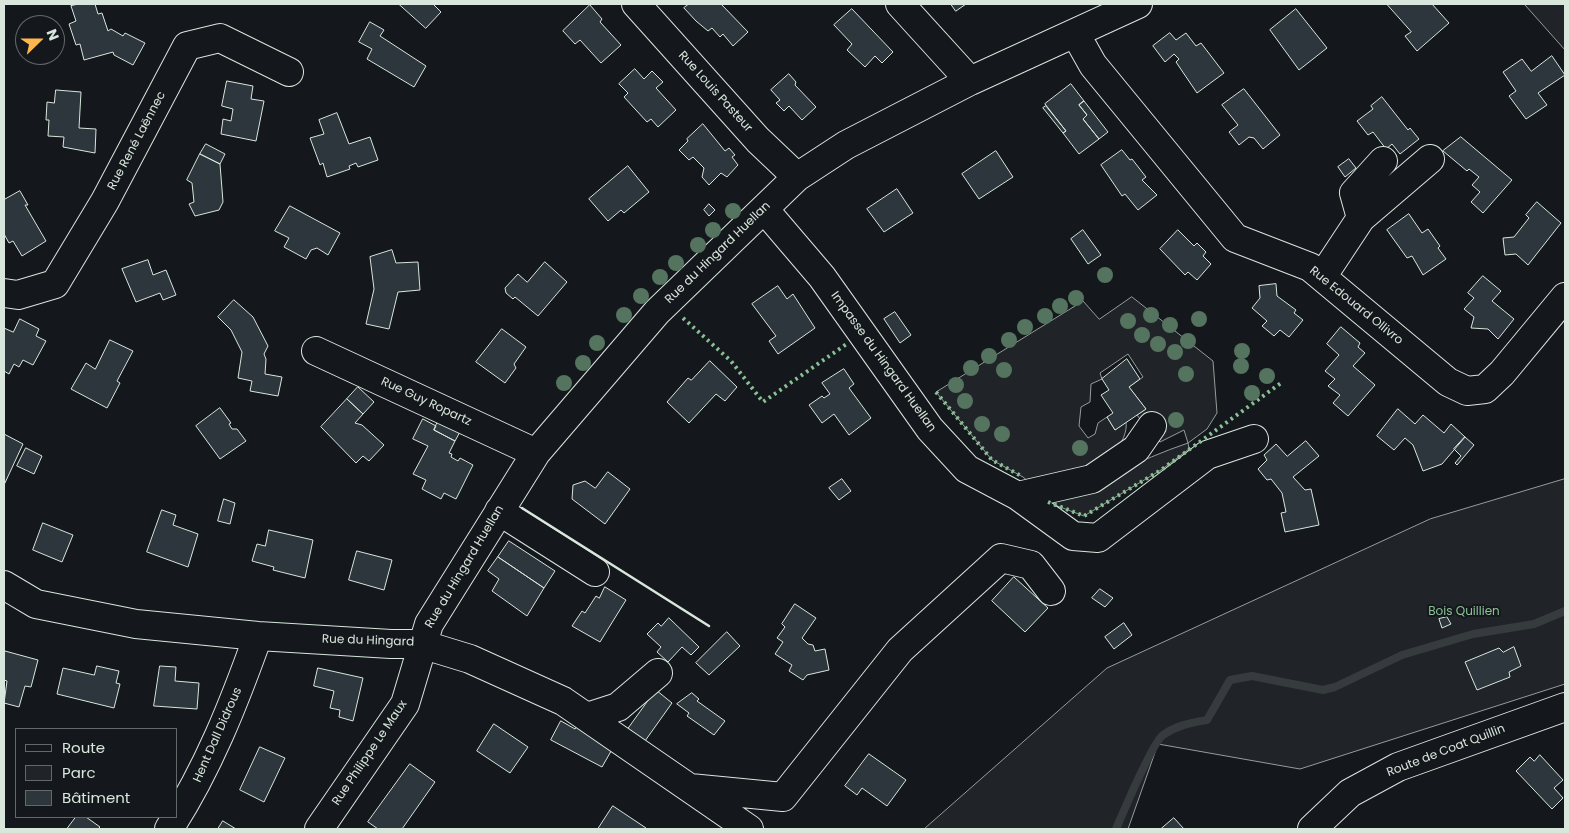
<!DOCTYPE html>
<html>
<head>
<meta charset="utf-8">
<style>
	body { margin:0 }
	#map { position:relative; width:1569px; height:833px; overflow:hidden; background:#14181c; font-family:Poppins,sans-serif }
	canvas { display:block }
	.frame { position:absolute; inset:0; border:5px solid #d8e6dc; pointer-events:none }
	.legend { position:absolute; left:15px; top:728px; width:162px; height:90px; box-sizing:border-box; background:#14181c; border:1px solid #626a69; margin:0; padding:6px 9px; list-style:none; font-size:15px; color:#d8e6dc }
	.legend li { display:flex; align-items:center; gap:10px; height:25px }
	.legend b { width:25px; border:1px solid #626a69 }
	.north { position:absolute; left:15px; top:15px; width:50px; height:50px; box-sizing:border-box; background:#14181c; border:1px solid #626a69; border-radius:50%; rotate:68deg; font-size:14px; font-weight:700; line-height:20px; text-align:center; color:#d8e6dc }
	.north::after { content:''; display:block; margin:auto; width:18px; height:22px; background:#ffb74d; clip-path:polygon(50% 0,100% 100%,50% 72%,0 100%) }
</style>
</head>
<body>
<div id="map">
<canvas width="1569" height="833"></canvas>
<div class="frame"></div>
<ul class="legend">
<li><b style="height:6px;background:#14181c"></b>Route</li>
<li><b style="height:14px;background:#202428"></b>Parc</li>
<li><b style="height:14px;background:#2c363c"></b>Bâtiment</li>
</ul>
<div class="north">N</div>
</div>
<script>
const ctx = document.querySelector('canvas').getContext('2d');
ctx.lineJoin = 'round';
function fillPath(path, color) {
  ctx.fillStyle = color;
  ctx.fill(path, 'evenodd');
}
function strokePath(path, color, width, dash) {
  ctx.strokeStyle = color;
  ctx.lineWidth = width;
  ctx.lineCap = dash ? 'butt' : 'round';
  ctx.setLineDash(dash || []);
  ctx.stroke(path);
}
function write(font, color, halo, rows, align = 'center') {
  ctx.font = font + ' Poppins,sans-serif';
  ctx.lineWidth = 4;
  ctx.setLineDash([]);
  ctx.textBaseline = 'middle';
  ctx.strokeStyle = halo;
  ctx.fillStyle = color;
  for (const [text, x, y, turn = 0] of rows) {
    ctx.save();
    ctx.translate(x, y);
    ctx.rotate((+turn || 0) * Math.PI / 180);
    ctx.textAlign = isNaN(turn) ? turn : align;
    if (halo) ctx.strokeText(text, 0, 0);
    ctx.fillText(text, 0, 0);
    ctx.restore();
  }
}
const green = new Path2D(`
	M1526,4H1565V50L1525,5Z
	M1132,297L1213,361L1217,413L1207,429L1188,443L1189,449L1161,470L1084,516L1044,501C1093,485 1138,460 1188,443L1184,430L1160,442C1153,432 1144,426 1137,415L1146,409L1129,387L1143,377L1128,354L1100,373L1102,379L1091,384L1090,402L1081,407L1079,426L1088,438L1095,434L1098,423L1107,417L1115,430L1126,422C1128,435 1117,451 1108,460L1030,483L1023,477L992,460L936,392L1083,301L1099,319Z
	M1565,479V684L1300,769L1158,744L1128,829H924L1107,668L1430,519Z`);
const stream = new Path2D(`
	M1116,829C1123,813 1152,743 1163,735C1177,725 1191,723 1207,720L1230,680L1252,676L1323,690L1335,687L1402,655L1473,634L1534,624L1565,611`);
const building = new Path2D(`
	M79,4H95L98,14L102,13L108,31L111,29L123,36L125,33L145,43L133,65L114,55L113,52L84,60L80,44L76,45L69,24L76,21L71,6Z
	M399,4H433L441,12L426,28Z
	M689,4H721L748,32L733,46L723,34L720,37L712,28L708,31L696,21L684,8Z
	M951,4H966L956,11Z
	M1387,4H1432L1449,23L1417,51L1405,36L1411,32Z
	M590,5L602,19L600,22L621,45L601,63L580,40L575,44L563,31Z
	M852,9L893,52L882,63L875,56L865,67L847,50L852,44L834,25Z
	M1296,9L1327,48L1299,70L1270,30Z
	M370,22L384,30L380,36L426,66L414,87L367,59L372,49L359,42Z
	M1170,33L1176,40L1186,33L1196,46L1201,43L1224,73L1197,93L1176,62L1179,59L1174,54L1165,62L1153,46Z
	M1552,56L1565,75L1538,93L1547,105L1526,119L1509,96L1516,91L1503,72L1522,59L1531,71Z
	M635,69L644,79L652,71L663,82L656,88L676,110L658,127L651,119L647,122L624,97L628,93L619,84Z
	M789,74L796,82L795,85L816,107L802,120L789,106L784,111L776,103L780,100L771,90Z
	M227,81L253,86L251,99L264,101L256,141L221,134L223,119L231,121L233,109L222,106Z
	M1071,84L1084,101L1079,105L1087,115L1083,119L1099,139L1079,154L1063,133L1066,131L1045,104Z
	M1244,89L1280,135L1263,149L1254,138L1249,137L1239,145L1229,132L1238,125L1222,105Z
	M56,90L81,92L79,128L96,129L95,153L63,147L64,137L48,136L49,120H46L47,102L54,103Z
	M1382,97L1408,130L1410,128L1419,139L1400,154L1392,144L1386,149L1373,132L1368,135L1357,121L1373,109L1371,106Z
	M1084,101L1108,132L1099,139L1083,119L1087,115L1079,105Z
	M1046,106L1066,131L1063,133L1043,108Z
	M337,113L349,144L370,137L378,160L358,167L356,163L349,166L350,169L327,177L323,163L320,165L310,138L324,134L319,120Z
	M703,124L725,151L729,148L735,155L732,157L738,165L727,177L721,173L709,185L702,177L704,168L693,157L689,160L679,150L688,141L687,139Z
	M1461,137L1512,180L1483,213L1471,202L1480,192L1472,185L1479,177L1469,169L1467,171L1443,151Z
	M206,144L225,154L220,164L200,154Z
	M1122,150L1130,160L1132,159L1146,177L1142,180L1157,195L1138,210L1125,194L1122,196L1101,165Z
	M996,151L1013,177L979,199L962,174Z
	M200,154L220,164L223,202L219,210L195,216L189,204L194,202L192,183L187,180Z
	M1349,159L1356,168L1345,177L1338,167Z
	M628,166L649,192L624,213L621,210L608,221L589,199Z
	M897,189L913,213L884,232L867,209Z
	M20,191L28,205H25L46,241L22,256L13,241L9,243L4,234V200Z
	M1537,202L1561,223L1528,265L1516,254L1505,255L1503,238L1514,237L1529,218L1526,215Z
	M709,204L715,210L709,216L704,210Z
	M290,206L340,233L328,255L317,248L311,250L306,259L284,247L289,238L275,231Z
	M1409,214L1422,233L1428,229L1440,246L1438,248L1446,259L1423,275L1412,256L1407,258L1387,230Z
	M1083,230L1101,255L1088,264L1071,239Z
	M1178,230L1194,246L1197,243L1206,252L1203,256L1211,264L1197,280L1188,272L1185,275L1160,249Z
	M392,250L396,263L418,262L420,290L398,292L389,329L366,324L374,289L370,257Z
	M148,260L153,275L166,270L176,295L163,300L160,293L136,302L122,269Z
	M545,262L567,282L538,316L515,297L513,299L506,293L505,288L518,274L527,282Z
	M1483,276L1501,291L1492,301L1514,319L1498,339L1488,329L1471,328L1474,317L1464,309L1474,298L1468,293Z
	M1276,284L1277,296L1296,310L1294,313L1303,320L1289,337L1280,330L1274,336L1262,326L1267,321L1252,308L1260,298L1259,286Z
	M778,286L787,299L793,294L815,328L778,354L769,341L776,336L752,304Z
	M234,300L253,317L268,346L264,354L266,359L265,374L282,377L278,396L250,391L252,381L238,378L242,352L231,330L218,317Z
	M895,312L911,335L900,343L884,319Z
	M20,319L39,329L36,336L46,341L33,365L23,360L19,367L14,364L9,374L4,371V328L13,332Z
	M1341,327L1360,343L1358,347L1365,353L1353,366L1375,385L1348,416L1333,403L1340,395L1328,386L1335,379L1325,371L1339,355L1327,344Z
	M502,329L526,347L514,364L516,368L505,383L476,362Z
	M110,340L133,351L117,381L120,383L107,408L71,389L86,363L95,369Z
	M1127,359L1140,379L1129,387L1146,409L1115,430L1107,417L1113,413L1101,395L1109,390L1102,379Z
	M710,361L737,387L725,401L716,394L689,423L667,402L688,378L691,380Z
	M844,369L854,384L849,388L871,418L849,435L834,414L822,423L809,405L822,396L824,398L830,394L822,383Z
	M358,387L374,402L363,414L347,399Z
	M347,399L363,414L355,423L362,425L384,445L369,461L363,456L356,463L321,427Z
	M220,408L231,423L229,424L232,429H237L246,441L220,459L196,426Z
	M1398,409L1415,424L1423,415L1444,433L1451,424L1465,437L1442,464L1423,471L1413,445L1405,438L1394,450L1377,436Z
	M423,419L436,426L434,430L455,441L449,453L452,454L451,457L458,461L460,458L473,465L456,499L444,493L441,499L422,489L426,480L413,474L428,446L413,439Z
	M439,419L461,430L455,441L434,430Z
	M4,434L23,444L4,485Z
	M1465,437L1474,445L1457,465L1455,463L1461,456L1454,449Z
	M1306,441L1319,456L1293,477L1305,490L1311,489L1319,525L1285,532L1281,513L1286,512L1282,493L1271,479L1267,480L1258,469L1267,460L1264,455L1276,444L1287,456Z
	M26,448L42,456L34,474L17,466Z
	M608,472L630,489L605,524L572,499L573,485L585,481L595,488Z
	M842,479L851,491L839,500L829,488Z
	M224,499L235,503L230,524L218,521Z
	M162,510L176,515L173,525L198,534L188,567L147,552Z
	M43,523L73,535L62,562L33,550Z
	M269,530L313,540L305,578L273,570L274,567L252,561L257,544L265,546Z
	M509,541L555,571L544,588L498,557Z
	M357,551L392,560L384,590L349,580Z
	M498,557L544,588L527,616L492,591L499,579L488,571Z
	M1014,577L1048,608L1025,632L992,601Z
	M605,587L626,600L600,642L572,626L582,611L585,613L596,596L599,598Z
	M1100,589L1113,598L1105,607L1092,598Z
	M795,604L816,618L802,638L808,644L813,645L815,651L825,649L829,670L807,675L803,680L789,671L792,665L775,654L783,642L777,638L785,627L782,624Z
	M1447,617L1451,624L1442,628L1439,619Z
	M669,618L699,647L691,655L682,647L668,662L657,652L661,647L647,634L658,623L661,626Z
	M1124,623L1132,635L1114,649L1105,637Z
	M727,632L740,646L709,675L696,663Z
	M1514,647L1521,666L1509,672L1510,677L1477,690L1465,662L1499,648L1503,652Z
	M5,651L38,660L31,687L25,686L19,707L4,703L7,681L4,680Z
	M97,666L119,671L116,683L120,684L114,708L57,694L63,668L94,675Z
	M160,666L176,667L175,681L199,683L197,709L154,706Z
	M318,668L363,678L353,721L339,717L340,710L330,708L334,691L314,686Z
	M656,690L672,703L645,741L628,729Z
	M692,693L699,699L697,701L725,721L714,735L687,716L689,713L677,704Z
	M561,721L575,729L577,726L614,746L602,767L551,740Z
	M494,724L528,747L510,773L477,751Z
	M260,747L285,758L264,802L240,790Z
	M869,754L906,780L887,806L862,788L857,795L845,786Z
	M1540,755L1563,780L1554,788L1563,798L1552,809L1516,771L1530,757L1534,761Z
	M410,764L435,782L402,829H378L368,822Z
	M613,806L646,828L645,829H598Z
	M76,817H86L100,827L98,829H67Z
	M1174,818L1184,829H1161Z
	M223,821L236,829H218Z`);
const minor = new Path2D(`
	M636,4L758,140L797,177
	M900,4L970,81
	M1075,33L1093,65L1235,238L1310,267L1448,382L1467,391L1485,389L1502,373L1565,297
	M764,209L822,277L930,429L967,469L1018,496L1073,536L1098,538L1207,455L1254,439
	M1361,218L1354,193L1383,161
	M1322,277L1361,218L1430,159
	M4,293L18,295L55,284L105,201L187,46L220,38L289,72
	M316,351L536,453
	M1018,496L1092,479L1136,449L1152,426
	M499,511L595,572
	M4,585L36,604L136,624L258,636L391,644H421L470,659L563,701L749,829
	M587,717L618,707L658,673
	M690,788L783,797L900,650L1001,558L1031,565L1051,591
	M169,829C208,769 234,703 258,636
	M319,829L405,704L429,624L536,453L657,312L797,177L846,145L970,81L1138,4
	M1312,829L1350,793L1398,767L1565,707`);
const hedge = new Path2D(`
	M683,318L731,361L763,402L848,343
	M936,392L992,460L1023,477
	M1048,502L1084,516L1161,470L1281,383`);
const wall = new Path2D(`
	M522,508L709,626`);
const trees = [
	[733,211],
	[713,230],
	[698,245],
	[676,263],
	[1105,275],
	[660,277],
	[641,296],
	[1076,298],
	[1060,306],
	[624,315],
	[1151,315],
	[1045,316],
	[1199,319],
	[1128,321],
	[1170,325],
	[1025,327],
	[1142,335],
	[1009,340],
	[1188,341],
	[597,343],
	[1158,344],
	[1242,351],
	[1175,352],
	[989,356],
	[583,363],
	[1241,366],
	[971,368],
	[1004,370],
	[1186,374],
	[1267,376],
	[564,383],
	[956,385],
	[1252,393],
	[965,401],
	[1176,420],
	[982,424],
	[1002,434],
	[1080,448]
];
const streetNames = [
	["Rue Louis Pasteur",715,92,48],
	["Rue René Laënnec",137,141,-62],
	["Rue du Hingard Huellan",718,253,-44],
	["Rue Edouard Ollivro",1356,306,39],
	["Impasse du Hingard Huellan",883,362,54],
	["Rue Guy Ropartz",426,402,25],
	["Rue du Hingard Huellan",465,567,-59],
	["Rue du Hingard",368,641,2],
	["Hent Dall Didrous",218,735,-66],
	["Route de Coat Quillin",1446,751,-21],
	["Rue Philippe Le Maux",370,753,-56]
];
const parkNames = [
	["Bois Quillien",1464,612]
];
fillPath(green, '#202428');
strokePath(green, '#939e99', 1);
strokePath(stream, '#363b3e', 8);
fillPath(building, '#2c363c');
strokePath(building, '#d8e6dc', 1);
strokePath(minor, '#d8e6dc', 30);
strokePath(minor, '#14181c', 28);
strokePath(hedge, '#8ac095', 4, [2.5, 4]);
strokePath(wall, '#d8e6dc', 2.5);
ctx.fillStyle = '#55745f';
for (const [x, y] of trees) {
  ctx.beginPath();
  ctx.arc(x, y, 8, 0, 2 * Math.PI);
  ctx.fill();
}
write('12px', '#d8e6dc', '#14181c', streetNames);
write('12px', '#8ac095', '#14181c', parkNames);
</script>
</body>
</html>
